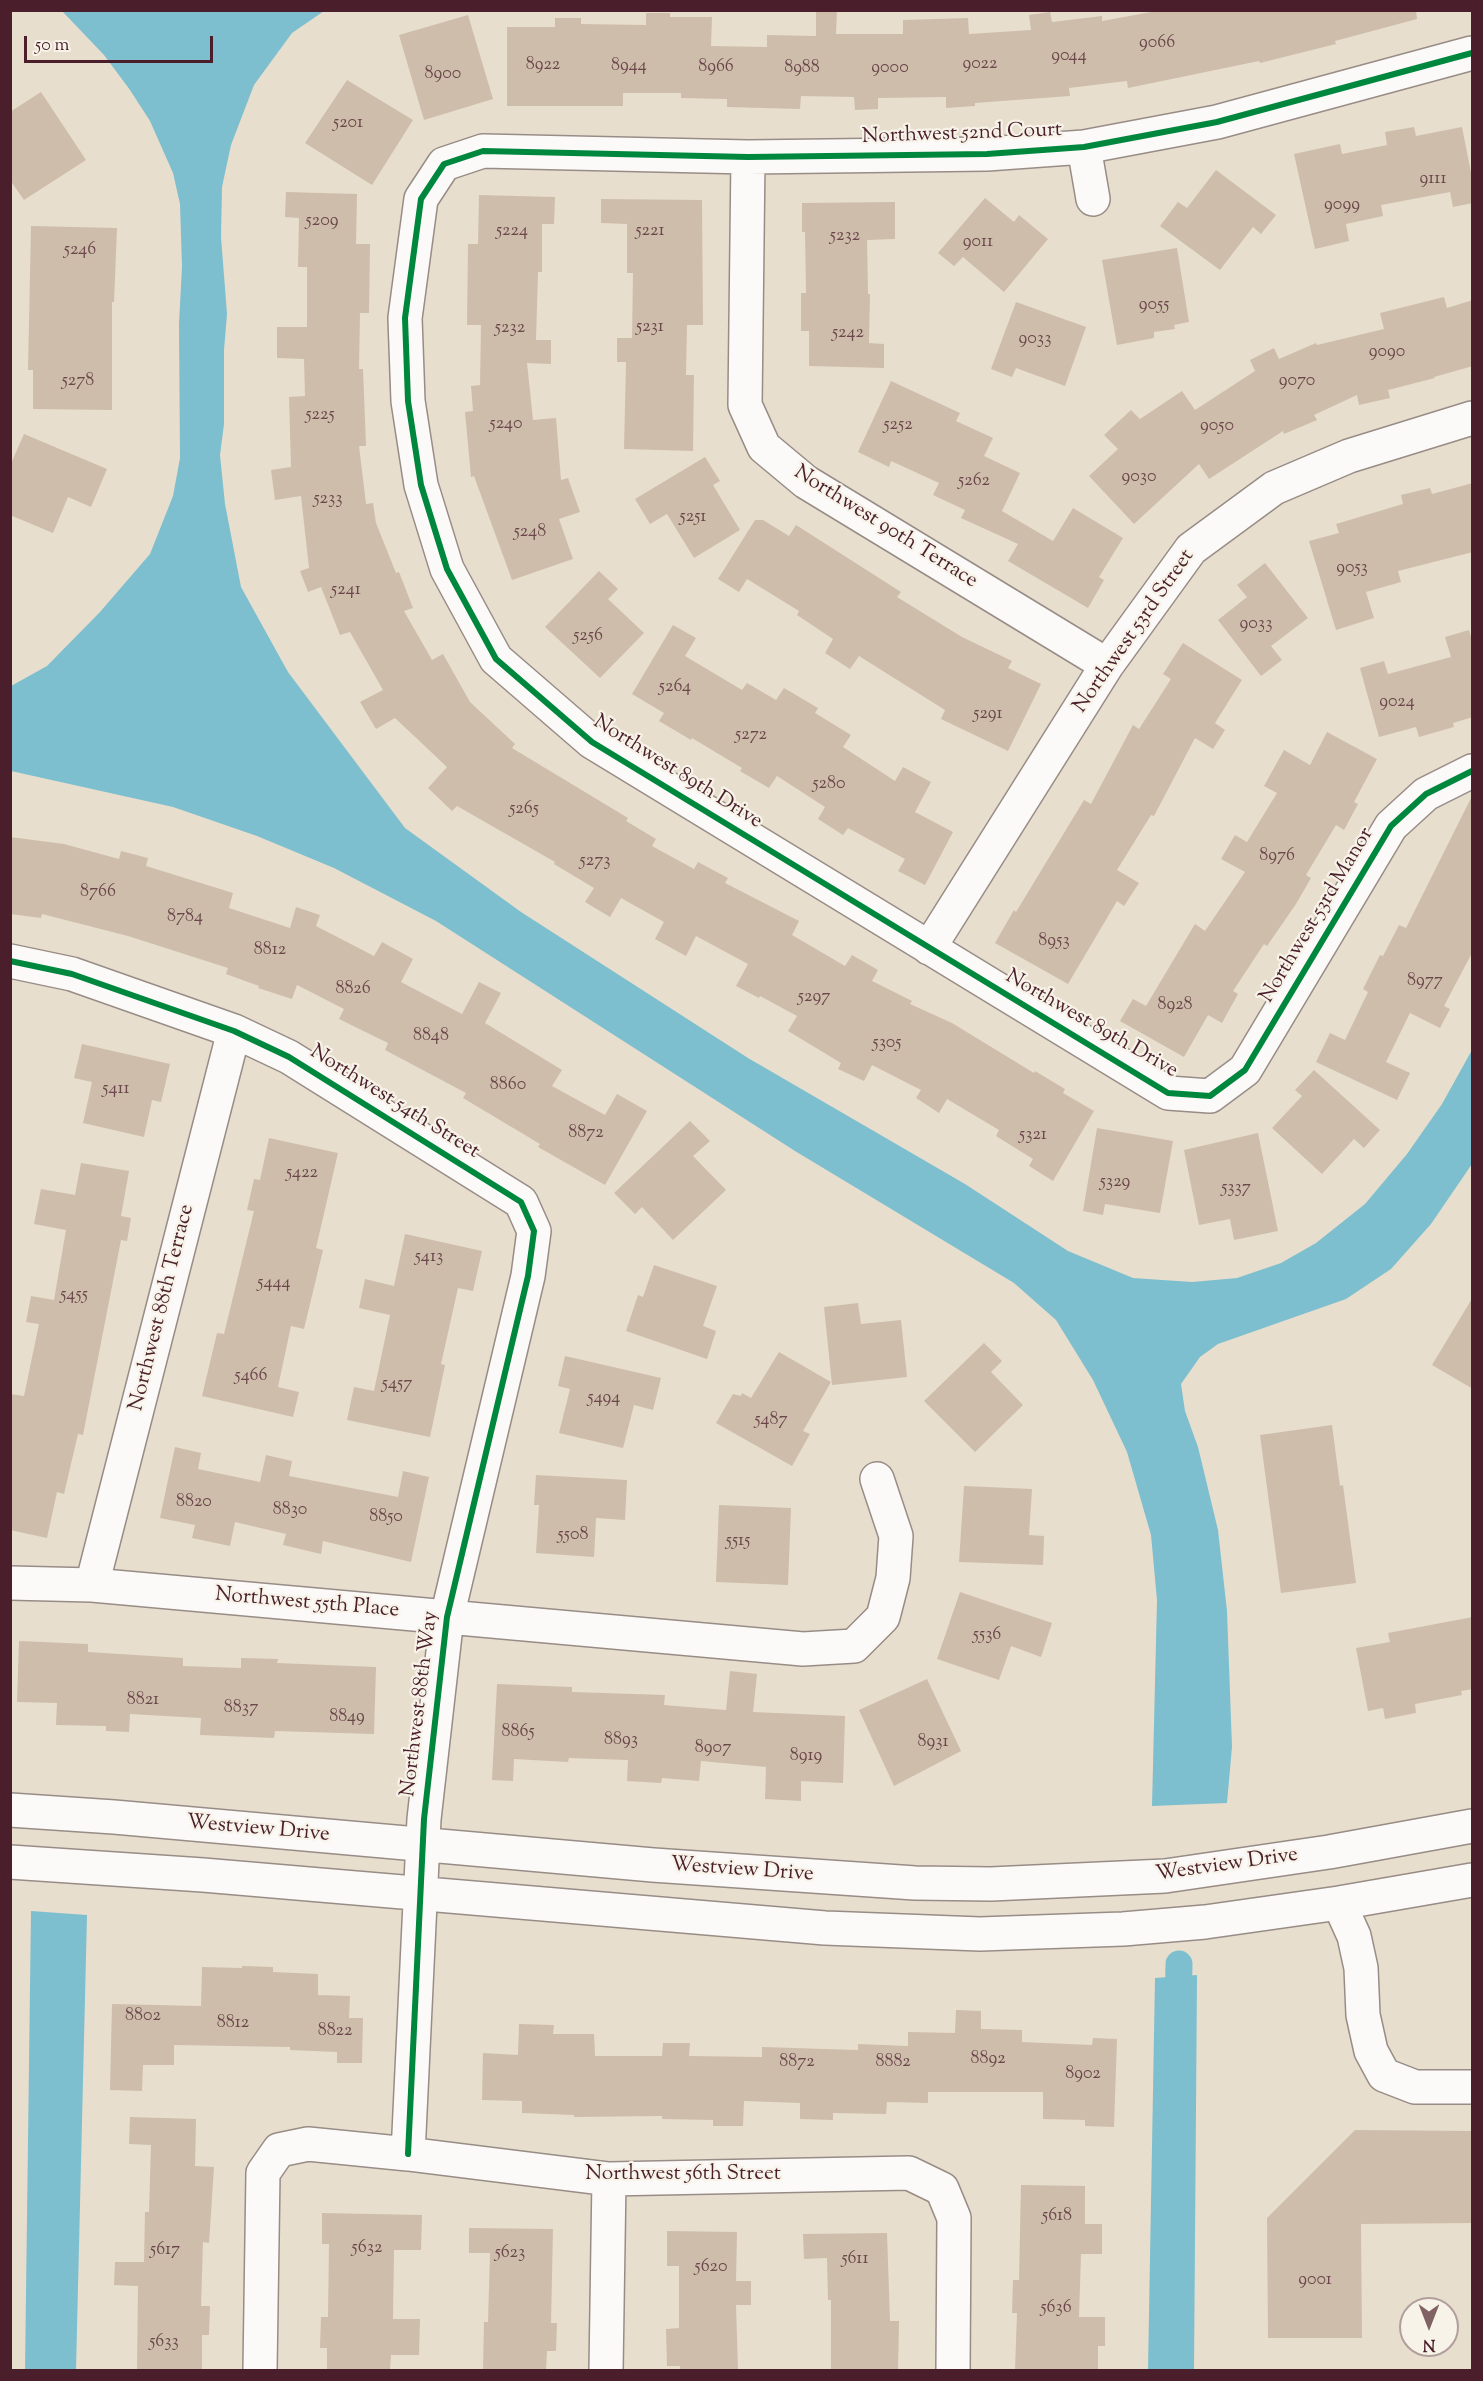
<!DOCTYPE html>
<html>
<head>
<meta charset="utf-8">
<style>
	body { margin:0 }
	#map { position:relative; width:1483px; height:2381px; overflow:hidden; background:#e8dece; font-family:"Sorts Mill Goudy",serif }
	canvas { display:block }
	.frame { position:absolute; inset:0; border:12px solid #4a1f2b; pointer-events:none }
	.north { position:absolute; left:1399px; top:2297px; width:60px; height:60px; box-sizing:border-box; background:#f7f3e8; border:2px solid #b29e9c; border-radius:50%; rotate:180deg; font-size:16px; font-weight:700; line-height:24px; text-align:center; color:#4a1f2b }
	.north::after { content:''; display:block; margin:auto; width:21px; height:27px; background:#816264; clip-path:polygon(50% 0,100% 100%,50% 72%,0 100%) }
	.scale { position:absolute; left:24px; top:36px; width:189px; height:27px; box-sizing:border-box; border:3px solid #4a1f2b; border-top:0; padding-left:8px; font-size:18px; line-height:21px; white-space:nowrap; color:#4a1f2b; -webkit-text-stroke:4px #f7f3e8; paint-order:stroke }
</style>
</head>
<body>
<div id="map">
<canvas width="1483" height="2381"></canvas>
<div class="frame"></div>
<div class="north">N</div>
<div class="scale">50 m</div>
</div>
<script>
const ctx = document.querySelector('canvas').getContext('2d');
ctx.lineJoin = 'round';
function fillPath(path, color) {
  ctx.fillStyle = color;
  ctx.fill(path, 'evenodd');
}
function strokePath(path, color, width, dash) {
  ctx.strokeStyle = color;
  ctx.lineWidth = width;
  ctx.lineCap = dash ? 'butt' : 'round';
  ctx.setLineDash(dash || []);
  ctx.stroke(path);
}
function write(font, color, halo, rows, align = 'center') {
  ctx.font = font + ' "Sorts Mill Goudy",serif';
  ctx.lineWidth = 4.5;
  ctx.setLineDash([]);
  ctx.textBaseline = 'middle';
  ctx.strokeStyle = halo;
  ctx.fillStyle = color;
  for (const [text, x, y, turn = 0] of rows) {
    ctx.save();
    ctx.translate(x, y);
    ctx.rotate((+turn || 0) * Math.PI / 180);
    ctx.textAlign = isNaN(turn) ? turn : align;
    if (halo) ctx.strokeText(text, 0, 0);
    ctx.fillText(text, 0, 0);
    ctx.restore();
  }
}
const water = new Path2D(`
	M62,11H324L292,33L254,85L231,145L222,187L221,237L227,314L224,350V424L220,455L225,504L241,587L288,672L405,828L521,912L748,1058L965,1184L1068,1251L1133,1278L1192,1282L1237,1278L1281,1263L1316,1243L1365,1204L1407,1154L1442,1104L1472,1050V1164L1431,1224L1391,1269L1346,1299L1218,1344L1200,1357L1181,1384L1185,1411L1198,1447L1218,1530L1227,1611L1232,1747L1227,1803L1152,1806L1157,1600L1151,1535L1127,1452L1093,1380L1056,1320L1014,1283L795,1151L436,921L334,868L257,836L173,807L11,771V686L47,666L100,612L150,554L173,496L180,458L179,324L182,266L180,204L173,173L150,121L130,90L104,55Z
	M31,1911L87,1915L76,2370H25Z
	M1197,1975L1194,2370H1148L1155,1978Z`);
const canal = new Path2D(`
	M1178,2012L1179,1964`);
const building = new Path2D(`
	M816,10H837L836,34H903V20L968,18L969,34L1031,30L1029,15L1050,12L1052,22L1102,16V21L1162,10H1416L1417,19L1335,41L1336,44L1260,63L1259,61L1128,88L1127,81L1069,88L1070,96L975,103V106L946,108V97L878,98V109L855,110L854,97L801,96L800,109L727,107V99L681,98V93H623V106H507V27H555V18H581V24L646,25V13H670V17H712L711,46L767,47V35L816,36Z
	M468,15L493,99L424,120L399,35Z
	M347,80L413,120L372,185L305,143Z
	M41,92L86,160L24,200L10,180V112Z
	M1414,127L1416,136L1462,127L1473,183V203L1453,207L1450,192L1381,205L1383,216L1346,224L1349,241L1315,249L1294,154L1340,144L1342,154L1387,145L1385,132Z
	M1216,170L1276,215L1261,234L1253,227L1220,270L1160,226L1178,202L1187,208Z
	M286,192L357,194L356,244H370L369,313H360L359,369H363L366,446H359L366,504L373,503L376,523L396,573L399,572L413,608L404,611L432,660L443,654L470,702L515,744L512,748L628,818L626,821L656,839L652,846L694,869L698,862L728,878L725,883L799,921L792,935L845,966L852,955L878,970L872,981L912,1001L910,1004L952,1023L1034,1073L1035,1071L1065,1089L1063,1093L1094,1111L1053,1181L1029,1166L1033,1159L996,1136L999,1130L947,1099L939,1113L916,1098L921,1090L872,1065L864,1081L838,1069L841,1063L788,1031L797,1016L760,996L759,998L736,986L748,964L696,936L686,956L655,939L664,922L621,898L610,917L585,902L594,888L554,864L555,862L457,806L452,811L428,788L447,767L395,718L376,729L360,702L383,690L350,632L340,635L321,587L308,592L300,571L309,568L301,496L275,500L271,470L291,467L289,397L305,396L304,359L277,358V327H307V267H298L299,218L285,217Z
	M479,195L555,197L554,224H542V272H538L536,340H551V364L527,363L533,420L556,418L561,480L568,478L580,512L559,519L573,559L512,580L474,476L471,477L465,412L473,411L471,386L480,385L481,325H467L468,244H478Z
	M985,198L1014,222L1019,215L1048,239L1004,292L963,257L954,266L938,253Z
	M601,199L702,200L703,325H687L686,375H694L693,451L624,449L626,362H617V338H632L633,273H627V224L601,223Z
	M895,202V239L867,240L868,294H870L869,343L884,344V368L809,366V331H801V293H806L805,232H802V203Z
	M31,226L117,228L114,302H112V410L33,409V370H28Z
	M1177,248L1189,322L1174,325L1175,329L1154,332V338L1117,345L1102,260Z
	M1444,297L1447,308L1473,300V366L1434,377L1435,378L1388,390L1390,398L1359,405L1357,395L1314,415L1317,420L1284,434L1283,431L1209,479L1199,464L1134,524L1089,476L1118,449L1104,435L1131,410L1140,419L1182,391L1195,410L1255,371L1250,360L1274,348L1279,359L1316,343L1317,345L1384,329L1380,313Z
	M1016,302L1086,327L1065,386L1016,368L1012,377L991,369Z
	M891,381L960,413L956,421L993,438L984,456L1020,473L1002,511L1053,541L1073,508L1123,538L1099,577L1104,580L1088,608L1008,561L1018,544L961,518L965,510L933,495L939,483L891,461L889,467L858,452Z
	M24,434L107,469L91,507L68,497L53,533L10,515V466Z
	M705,457L720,481L713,485L740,530L694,558L667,514L650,524L635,499Z
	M1473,483V552L1398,571L1401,582L1366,592L1374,618L1336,630L1309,541L1339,533L1336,524L1403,504L1401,495L1430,488L1432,494Z
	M755,520H763L789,536L796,525L901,592L897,597L962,637L1012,661L1008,668L1041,684L1008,751L941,719L945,710L859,656L850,669L825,653L833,639L797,615L799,611L747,579L739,592L718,579Z
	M1265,563L1308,618L1271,646L1282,660L1261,676L1218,620L1247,597L1237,585Z
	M599,571L618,589L608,599L644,633L600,678L545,627Z
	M673,625L696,638L685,656L742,690L747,683L776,700L784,688L818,708L815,713L851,735L843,747L895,781L903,767L931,782L915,812L953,832L925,885L898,871L905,859L848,828L843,835L818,819L825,807L777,776L769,788L740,771L742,768L692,738L691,740L659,721L664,713L632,694Z
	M1469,630L1473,643V717L1453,723L1454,727L1419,737L1416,727L1379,737L1360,668L1384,661L1388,674L1451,657L1445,637Z
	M1183,643L1242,680L1215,723L1225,730L1213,749L1195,738L1154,816L1151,815L1117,870L1139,883L1124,906L1117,901L1068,984L995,943L1014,910L1016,912L1084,800L1091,804L1133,725L1139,729L1171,679L1163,674Z
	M1327,732L1377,759L1354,802L1358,804L1344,830L1336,825L1306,875L1311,878L1296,904L1267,946L1264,944L1233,991L1238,994L1222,1023L1208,1015L1184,1057L1120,1021L1133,999L1146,1006L1195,924L1205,931L1245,872L1221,859L1235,835L1247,842L1277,793L1264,786L1284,750L1310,765Z
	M1473,794V951L1444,1006L1450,1009L1440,1028L1410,1013L1386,1062L1410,1073L1397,1100L1316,1062L1330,1033L1345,1040L1368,992L1363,989L1380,955L1383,956L1399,925L1406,928Z
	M10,837L64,844L119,859L121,851L148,858L146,866L233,893L229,908L290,928L296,907L320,915L316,926L374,956L382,942L413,959L401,982L462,1014L479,982L501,993L485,1023L562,1070L552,1086L605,1115L617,1094L647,1111L605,1185L538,1147L540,1144L463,1098L466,1093L385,1050L388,1043L339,1019L344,1009L297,985L292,999L258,988L259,986L226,974L228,968L128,936L42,914L41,918L10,914Z
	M82,1044L170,1064L161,1102L152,1100L144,1137L83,1123L92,1082L74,1078Z
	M1314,1070L1380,1130L1364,1148L1354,1139L1322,1174L1272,1128L1302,1096L1295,1090Z
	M690,1121L710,1141L693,1156L726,1190L673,1240L642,1207L635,1214L614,1193Z
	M1097,1128L1173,1141L1160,1213L1105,1204L1103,1215L1083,1211Z
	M1258,1133L1278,1231L1234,1240L1230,1219L1199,1225L1184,1150Z
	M269,1138L338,1153L316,1248L323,1250L304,1329L291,1326L278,1387L299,1392L293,1417L202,1396L217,1333L224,1334L254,1211L247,1210L254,1179L260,1180Z
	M81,1163L129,1171L121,1216L131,1218L127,1241L121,1240L83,1435L78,1434L64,1494L57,1492L47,1538L10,1530V1394L24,1396L39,1324L26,1322L31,1296L54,1300L66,1230L34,1224L41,1189L75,1195Z
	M405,1234L482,1251L473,1291L458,1288L441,1364L445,1365L430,1437L347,1420L354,1387L374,1391L390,1315L359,1308L365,1279L394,1286Z
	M654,1265L717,1286L703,1326L716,1331L707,1359L626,1331L638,1295L643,1297Z
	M1473,1297V1389L1432,1365Z
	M858,1303L861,1324L901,1320L907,1377L832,1385L824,1307Z
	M984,1343L1002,1361L991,1372L1023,1405L975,1452L924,1401Z
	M779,1352L831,1382L803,1431L810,1434L792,1466L716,1423L733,1394L741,1396L742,1393L751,1398Z
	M565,1356L661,1378L653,1410L634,1405L623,1448L559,1433L570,1389L558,1386Z
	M1332,1425L1340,1486L1343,1485L1356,1583L1281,1593L1260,1435Z
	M175,1447L201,1453L198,1469L260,1482L266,1455L292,1461L289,1476L398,1497L403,1471L429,1477L411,1562L323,1541L321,1554L283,1545L286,1534L235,1522L230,1546L192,1538L195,1525L160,1518Z
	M536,1475L627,1480L625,1520L596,1518L594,1557L536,1553L539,1505H534Z
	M964,1486L1032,1489L1029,1535L1044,1536L1043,1565L959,1562Z
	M719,1505L791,1508L788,1585L716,1582Z
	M960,1592L1052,1623L1041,1657L1011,1646L999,1680L937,1659Z
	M1473,1617V1689L1461,1691L1462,1695L1415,1704L1416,1713L1385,1719L1383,1708L1368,1711L1356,1648L1390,1642L1388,1633Z
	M19,1641L88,1644V1652L183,1658V1666L241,1668V1658L278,1659L277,1663L376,1667L374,1734L275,1731L274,1738L200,1735L201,1718L130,1714L129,1732L106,1731V1726L56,1725L57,1703L17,1702Z
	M730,1671L757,1674L753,1712L845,1716L843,1783L801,1781V1801L765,1799L766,1767L701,1761L699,1781L662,1778L661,1783L627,1781L628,1760L569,1758L568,1762L514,1759L513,1781L492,1780L497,1684L572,1687V1692L665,1695L664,1705L726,1710Z
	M927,1679L961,1751L894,1786L859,1710Z
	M242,1966L273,1967V1972L318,1974V1995L350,1996L349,2018H363L362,2063H337V2052L290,2050V2047L174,2045V2065H143L142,2091L110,2090L112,2004L201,2006L202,1967L242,1968Z
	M956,2010L981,2011V2029L1022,2030V2042L1092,2045L1093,2038L1117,2039L1114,2127L1085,2126V2120L1043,2119V2092H928V2103L887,2102L886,2114L833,2113V2120L800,2119V2103L744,2101L743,2126H713V2120L662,2119V2116L574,2117V2115L522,2113V2101L482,2100L483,2053L518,2055L519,2024L554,2025L553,2034H594L595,2056H662L663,2043H690L689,2056L762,2057V2047L858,2050V2044L908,2046V2032L955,2033Z
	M130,2117L196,2119L195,2166L214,2167L209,2243L203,2242L201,2306H210L209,2335H202V2370H137L138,2286L114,2285L115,2262H144L145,2212H149L151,2145L129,2144Z
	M1355,2130L1473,2131V2223L1361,2224L1362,2338H1268L1267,2218Z
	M1021,2185L1085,2186V2224H1102V2254H1081L1079,2317H1105V2346H1098V2370H1015L1017,2313H1012L1013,2280H1019Z
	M322,2213L422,2215L421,2250H394L393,2319H420L419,2355H391L390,2370H327V2348H320L321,2317H328L329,2244H322Z
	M469,2228L553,2229L551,2323H557L556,2351H547L546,2370H483L484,2322H488L490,2253H469Z
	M667,2231L737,2232L736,2281H751V2305H736L738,2370H680V2366H667L666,2329L679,2328V2266H667Z
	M887,2233L890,2321H899L898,2370H831V2300H828L827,2258L804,2259L803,2234Z`);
const minor = new Path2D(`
	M1472,53L1217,122L1084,147L987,154L748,157L483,151L444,164L421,199L405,318L408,401L421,485L447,569L496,659L592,742L1168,1093L1210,1096L1245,1070L1391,826L1426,794L1472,771
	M1084,147L1093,199
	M748,157L745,405L764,447L806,482L1107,665
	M929,948L1107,665L1191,549L1274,488L1349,456L1472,418
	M10,961L72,974L234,1031L289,1057L521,1202L534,1231L528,1276L447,1617L424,1819L408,2154
	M10,1583L92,1585L803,1649L854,1646L883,1617L893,1578L896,1536L877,1479
	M92,1585L234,1031
	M10,1810L114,1817L653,1865L915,1883L991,1884L1165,1876L1329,1852L1472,1826
	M10,1862L203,1875L825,1928L980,1934L1123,1929L1205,1922L1339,1903L1472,1880
	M1339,1903L1354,1936L1361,1968L1363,2015L1371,2051L1384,2075L1415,2087H1472
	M260,2370L263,2173L279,2150L308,2144L408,2154L609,2179L909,2173L942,2189L954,2218L953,2370
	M606,2370L609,2179`);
const cycleway = new Path2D(`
	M1472,53L1217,122L1084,147L987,154L748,157L483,151L444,164L421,199L405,318L408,401L421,485L447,569L496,659L592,742L1168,1093L1210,1096L1245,1070L1391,826L1426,794L1472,771
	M10,961L72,974L234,1031L289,1057L521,1202L534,1231L528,1276L447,1617L424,1819L408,2154`);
const numberNames = [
	["9066",1157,44],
	["9044",1069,57],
	["9022",980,65],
	["8922",543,66],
	["8944",629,67],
	["8966",716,68],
	["8988",802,69],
	["9000",890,69],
	["8900",443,75],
	["5201",348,124],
	["9111",1433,180],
	["9099",1342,206],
	["5209",322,222],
	["5224",512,232],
	["5221",650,232],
	["5232",845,237],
	["9011",978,243],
	["5246",80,251],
	["9055",1154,306],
	["5231",650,328],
	["5232",510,329],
	["5242",848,334],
	["9033",1035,340],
	["9090",1387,353],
	["5278",78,382],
	["9070",1297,382],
	["5225",320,416],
	["5240",506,425],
	["5252",898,426],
	["9050",1217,427],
	["9030",1139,478],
	["5262",974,482],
	["5233",328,500],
	["5251",693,518],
	["5248",530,533],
	["9053",1352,569],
	["5241",346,591],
	["9033",1256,625],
	["5256",588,637],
	["5264",675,688],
	["9024",1397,703],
	["5291",988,715],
	["5272",751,736],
	["5280",829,785],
	["5265",524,810],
	["8976",1277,857],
	["5273",595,862],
	["8766",98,893],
	["8784",185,918],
	["8953",1054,942],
	["8812",270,951],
	["8977",1425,982],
	["8826",353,990],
	["5297",814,998],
	["8928",1175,1006],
	["8848",431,1037],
	["5305",887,1044],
	["8860",508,1086],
	["5411",116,1090],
	["8872",586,1134],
	["5321",1033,1136],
	["5422",302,1174],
	["5329",1115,1183],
	["5337",1236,1189],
	["5413",429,1258],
	["5444",274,1284],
	["5455",74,1296],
	["5466",251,1377],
	["5457",397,1385],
	["5494",604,1399],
	["5487",771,1421],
	["8820",194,1503],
	["8830",290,1511],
	["8850",386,1518],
	["5508",573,1536],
	["5515",738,1542],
	["5536",987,1636],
	["8821",143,1701],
	["8837",241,1709],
	["8849",347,1718],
	["8865",518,1733],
	["8893",621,1741],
	["8931",933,1743],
	["8907",713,1749],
	["8919",806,1757],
	["8802",143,2017],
	["8812",233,2024],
	["8822",335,2032],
	["8892",988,2060],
	["8872",797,2063],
	["8882",893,2063],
	["8902",1083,2075],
	["5618",1057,2217],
	["5632",367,2249],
	["5617",165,2251],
	["5623",510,2254],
	["5611",855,2260],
	["5620",711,2268],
	["9001",1315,2281],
	["5636",1056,2309],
	["5633",164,2343]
];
const streetNames = [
	["Northwest 52nd Court",962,135,-2],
	["Northwest 90th Terrace",885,528,32],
	["Northwest 53rd Street",1135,632,-55],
	["Northwest 89th Drive",677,773,32],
	["Northwest 53rd Manor",1318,916,-59],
	["Northwest 89th Drive",1091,1025,30],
	["Northwest 54th Street",394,1103,32],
	["Northwest 88th Terrace",163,1308,-76],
	["Northwest 55th Place",307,1604,5],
	["Northwest 88th Way",421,1704,-83],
	["Westview Drive",258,1830,5],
	["Westview Drive",1227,1866,-8],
	["Westview Drive",742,1871,4],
	["Northwest 56th Street",683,2175]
];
fillPath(water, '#7dbfce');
strokePath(canal, '#7dbfce', 27);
fillPath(building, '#cebdaa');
strokePath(minor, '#988c86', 36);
strokePath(minor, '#fcfaf8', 33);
strokePath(cycleway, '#00873e', 6);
write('18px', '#6b464b', null, numberNames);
write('21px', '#4a1f2b', '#f7f3e8', streetNames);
</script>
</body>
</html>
